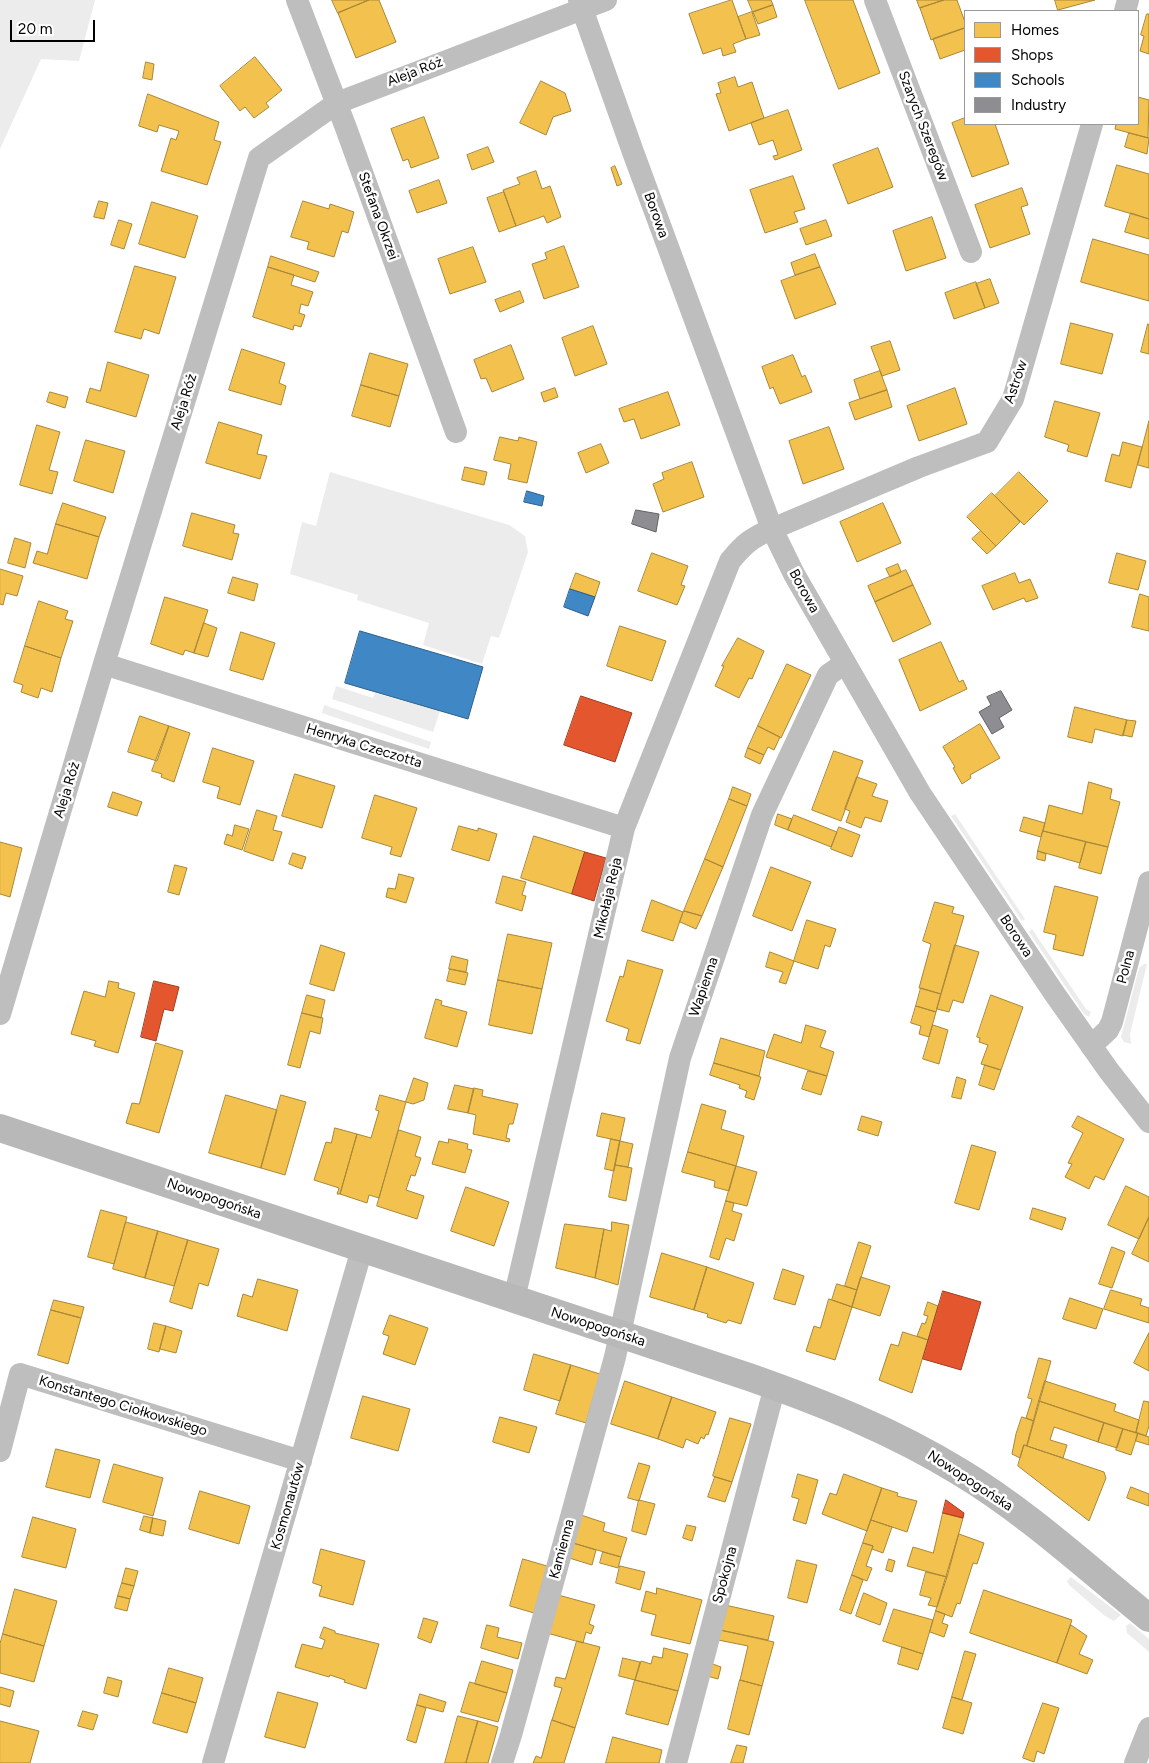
<!DOCTYPE html>
<html>
<head>
<meta charset="utf-8">
<style>
	body { margin:0 }
	#map { position:relative; width:1149px; height:1763px; overflow:hidden; background:#fff; font-family:Figtree,sans-serif }
	canvas { display:block }
	.legend { position:absolute; left:964px; top:10px; width:175px; height:115px; box-sizing:border-box; background:#fff; border:1px solid #999; margin:0; padding:6px 9px; list-style:none; font-size:15px; color:#000 }
	.legend li { display:flex; align-items:center; gap:10px; height:25px }
	.legend b { width:25px; border:1px solid #999 }
	.scale { position:absolute; left:10px; top:20px; width:85px; height:22px; box-sizing:border-box; border:2px solid #000; border-top:0; padding-left:6px; font-size:15px; line-height:18px; white-space:nowrap; color:#000; -webkit-text-stroke:4px #fff; paint-order:stroke }
</style>
</head>
<body>
<div id="map">
<canvas width="1149" height="1763"></canvas>
<ul class="legend">
<li><b style="height:14px;background:#f2c14e"></b>Homes</li>
<li><b style="height:14px;background:#e4572e"></b>Shops</li>
<li><b style="height:14px;background:#3f88c5"></b>Schools</li>
<li><b style="height:14px;background:#8d8d92"></b>Industry</li>
</ul>
<div class="scale">20 m</div>
</div>
<script>
const ctx = document.querySelector('canvas').getContext('2d');
ctx.lineJoin = 'round';
function fillPath(path, color) {
  ctx.fillStyle = color;
  ctx.fill(path, 'evenodd');
}
function strokePath(path, color, width, dash) {
  ctx.strokeStyle = color;
  ctx.lineWidth = width;
  ctx.lineCap = dash ? 'butt' : 'round';
  ctx.setLineDash(dash || []);
  ctx.stroke(path);
}
function write(font, color, halo, rows, align = 'center') {
  ctx.font = font + ' Figtree,sans-serif';
  ctx.lineWidth = 5;
  ctx.setLineDash([]);
  ctx.textBaseline = 'middle';
  ctx.strokeStyle = halo;
  ctx.fillStyle = color;
  for (const [text, x, y, turn = 0] of rows) {
    ctx.save();
    ctx.translate(x, y);
    ctx.rotate((+turn || 0) * Math.PI / 180);
    ctx.textAlign = isNaN(turn) ? turn : align;
    if (halo) ctx.strokeText(text, 0, 0);
    ctx.fillText(text, 0, 0);
    ctx.restore();
  }
}
const green = new Path2D(`
	M0,0H95L79,61L41,59L0,149Z
	M330,472L509,525L525,536L528,552L499,638L491,636L482,664L423,645L429,623L357,600L358,595L290,574L302,522L316,526Z
	M336,686L373,698L375,693L440,711L433,732L332,699Z
	M324,705L431,742L429,749L322,713Z
	M955,814L1025,919L1022,921L951,816Z
	M1032,929L1086,1009L1091,1012L1089,1017L1084,1014L1029,932Z
	M1144,964H1147L1130,1034L1131,1044L1124,1042L1121,1037L1139,968Z
	M1071,1577L1121,1615L1114,1621L1105,1616L1069,1585L1067,1581Z
	M1130,1623L1149,1639V1652L1127,1633L1126,1626Z`);
const homes = new Path2D(`
	M332,0H369L338,13Z
	M369,0H379L396,42L356,58L338,13Z
	M732,0L746,39L733,44L736,52L723,56L721,48L703,54L689,14Z
	M748,0H771L773,5L753,12Z
	M805,0H853L880,73L839,89Z
	M917,0H944L920,8Z
	M944,0H957L965,22V28L931,40L920,8Z
	M1055,0H1095L1058,10Z
	M773,5L777,17L758,24L753,12Z
	M752,12L760,35L746,39L738,17Z
	M1147,14H1149V54L1140,51L1144,36L1141,35Z
	M965,28V50L940,59L933,39Z
	M255,57L282,90L266,103L269,107L254,118L245,107L240,111L220,86Z
	M146,62L154,64L152,80L143,78Z
	M735,77L738,87L752,82L764,118L729,131L716,94L721,93L718,83Z
	M541,81L565,93L571,111L553,117L546,135L520,123Z
	M148,94L219,122L214,140L221,142L207,185L161,171L171,138L176,140L179,131L159,125L157,132L139,126Z
	M1138,97L1149,100L1148,138L1115,129L1116,124H1138Z
	M788,110L802,150L775,160L773,156L778,155L773,140L759,145L751,123Z
	M424,117L439,158L411,168L408,159L403,161L391,129Z
	M965,118V124H995L1009,164L972,177L952,123Z
	M1129,133L1149,138L1147,154L1125,147Z
	M488,147L494,162L472,170L467,155Z
	M878,148L893,187L848,204L833,165Z
	M1117,165L1149,174V219L1105,206Z
	M615,166L622,184L617,186L611,168Z
	M536,171L542,189L550,186L561,217L547,223L544,216L516,226L503,190L520,184L517,178Z
	M793,176L805,209L794,212L798,222L765,233L750,190Z
	M439,180L447,203L417,213L409,191Z
	M1022,188L1028,205L1021,207L1030,234L990,248L975,205Z
	M504,192L516,226L499,232L487,198Z
	M99,201L108,203L104,219L94,217Z
	M303,201L329,209L330,204L354,212L348,233L342,231L334,257L307,249L309,242L291,237Z
	M152,202L198,216L185,258L139,244Z
	M1131,213L1149,219V239L1125,232Z
	M932,217L946,258L906,271L893,231Z
	M119,220L132,224L124,249L111,245Z
	M826,220L832,236L806,245L800,229Z
	M1093,239L1149,255V301L1081,282Z
	M564,246L579,287L544,299L532,264L547,259L545,253Z
	M473,247L486,282L450,294L438,259Z
	M815,254L820,267L795,275L791,263Z
	M271,256L319,272L315,282L268,267Z
	M135,266L176,277L159,334L144,329L141,339L115,332Z
	M268,267L294,275L291,285L313,292L308,306L301,304L299,313L305,315L301,327L294,325L293,330L253,317Z
	M820,267L836,304L795,319L781,281Z
	M990,279L999,303L985,308L976,284Z
	M976,282L985,308L954,319L945,293Z
	M520,291L524,302L500,312L495,300Z
	M1071,323L1113,334L1102,374L1061,364Z
	M1148,324L1149,325V354L1141,352Z
	M593,326L607,364L575,376L562,338Z
	M890,341L900,370L882,376L871,347Z
	M511,345L524,379L492,392L486,378L481,379L474,360Z
	M242,349L285,363L279,383L286,386L281,405L229,390Z
	M370,353L408,364L399,396L361,385Z
	M793,355L802,377L805,375L812,392L780,404L773,387L770,389L762,367Z
	M108,362L149,375L136,417L86,402L90,388L100,391Z
	M880,371L887,390L860,399L854,380Z
	M361,385L399,396L390,427L352,416Z
	M555,388L558,397L544,402L541,393Z
	M955,388L967,424L919,441L907,406Z
	M887,390L892,407L855,420L849,403Z
	M50,392L68,397L65,408L47,402Z
	M668,392L680,425L641,439L634,419L624,422L619,409Z
	M1055,401L1100,413L1087,457L1067,451L1069,445L1045,437Z
	M1149,421V468L1138,465Z
	M219,422L262,435L257,454L267,456L260,479L206,463Z
	M37,425L60,432L49,470L58,472L52,494L20,485Z
	M829,427L844,469L803,484L789,441Z
	M500,437L518,441L519,437L537,442L527,483L508,479L511,464L494,460Z
	M86,440L125,451L113,493L74,481Z
	M1123,442L1142,447L1131,488L1105,481L1112,454L1119,456Z
	M601,444L609,463L586,473L578,453Z
	M692,462L704,497L663,512L653,484L664,479L662,473Z
	M465,467L487,472L484,485L462,480Z
	M1019,472L1048,501L1024,525L995,496Z
	M992,493L1020,522L996,546L967,517Z
	M63,503L106,517L99,537L56,524Z
	M883,503L901,543L857,562L840,522Z
	M192,513L235,525L233,533L239,534L232,560L183,546Z
	M56,524L99,537L87,579L33,563L37,551L47,554Z
	M981,531L996,546L987,554L972,539Z
	M15,538L31,543L25,568L8,563Z
	M652,553L688,566L681,585L685,586L677,605L638,591Z
	M1117,553L1146,561L1138,590L1109,583Z
	M898,564L901,572L890,577L886,569Z
	M0,569L23,576L17,596L6,593L3,605L0,604Z
	M906,570L913,585L875,602L868,586Z
	M576,573L600,582L595,597L570,589Z
	M1015,573L1019,583L1030,579L1038,598L1026,602L1024,598L993,610L982,586Z
	M233,577L258,584L254,601L228,593Z
	M913,585L931,624L893,642L875,602Z
	M1140,594L1149,597V631L1132,627Z
	M165,597L208,610L194,653L185,650L183,655L151,644Z
	M39,601L68,611L65,619L73,621L61,658L25,646Z
	M204,623L217,628L208,657L194,653Z
	M620,626L666,641L652,681L607,666Z
	M241,632L275,643L263,680L230,670Z
	M738,638L764,651L752,679L749,678L739,698L715,686L724,666H722Z
	M941,642L959,682L963,680L967,689L920,711L899,660Z
	M25,646L61,658L52,692L41,688L38,698L21,692L23,685L14,682Z
	M787,664L811,675L781,738L758,726Z
	M1075,707L1127,720L1123,736L1095,729L1092,743L1068,737Z
	M140,716L169,726L157,761L128,752Z
	M1127,720L1136,721L1132,737L1123,735Z
	M980,724L1000,758L970,775L971,778L962,784L953,768L955,767L943,747Z
	M169,726L190,733L174,782L161,777L162,774L152,771Z
	M758,726L780,737L774,750L768,747L764,755L748,748Z
	M213,748L254,761L240,805L217,798L220,787L203,782Z
	M748,748L764,755L760,764L745,757Z
	M834,751L863,761L841,821L812,810Z
	M295,774L335,786L322,828L282,816Z
	M857,777L877,784L872,796L888,801L881,822L865,817L861,828L846,822L850,811L845,809Z
	M1089,782L1112,789L1110,799L1120,802L1108,847L1043,831L1049,805L1082,814Z
	M733,787L751,794L747,806L729,799Z
	M113,792L142,802L137,816L108,807Z
	M375,795L417,808L401,857L390,854L392,847L362,838Z
	M729,799L747,806L723,867L705,859Z
	M257,810L277,816L273,830L282,832L273,861L244,851Z
	M778,814L792,819L788,830L775,825Z
	M794,815L837,832L831,847L788,830Z
	M1024,817L1045,823L1041,837L1020,831Z
	M235,825L249,829L242,850L224,844L227,834L232,836Z
	M459,826L478,831V828L497,834L489,861L452,850Z
	M839,827L860,835L852,857L831,849Z
	M1043,831L1086,842L1080,863L1038,851Z
	M534,836L585,852L572,894L521,878Z
	M0,842L22,848L10,897L0,894Z
	M1086,842L1108,847L1101,874L1079,868Z
	M1038,851L1046,854L1045,861L1037,859Z
	M293,853L306,857L302,869L289,864Z
	M705,859L723,867L702,916L684,911Z
	M175,865L187,868L179,895L168,892Z
	M771,867L811,882L792,931L753,916Z
	M399,874L414,878L406,903L386,897L388,888L395,889Z
	M503,876L526,882L522,895L526,896L522,911L496,903Z
	M1055,886L1098,897L1083,956L1053,949L1056,935L1044,932Z
	M652,900L683,912L673,941L642,931Z
	M935,902L954,907L952,913L964,916L941,994L919,988L931,944L923,941Z
	M684,911L702,916L696,929L680,922Z
	M807,920L836,929L830,947L825,945L818,969L794,961Z
	M508,934L552,943L542,989L498,980Z
	M321,945L345,953L334,991L310,984Z
	M955,945L979,952L963,1003L953,1000L949,1012L937,1009Z
	M770,952L794,961L786,984L779,982L783,972L766,967Z
	M452,956L468,960L466,972L449,969Z
	M628,960L663,970L640,1044L626,1040L629,1029L606,1021L620,976L623,977Z
	M450,969L468,973L465,985L447,981Z
	M498,980L542,989L532,1034L489,1025Z
	M109,981L119,983L118,988L135,993L118,1053L94,1046L96,1041L71,1034L84,991L105,997Z
	M921,988L941,994L936,1012L916,1006Z
	M307,995L325,1000L321,1018L302,1013Z
	M991,995L1023,1007L1001,1070L981,1064L988,1045L979,1042L980,1038L977,1037Z
	M436,999L442,1001L441,1005L467,1012L457,1047L425,1038Z
	M916,1006L936,1012L929,1037L919,1034L921,1026L911,1023Z
	M302,1013L323,1018L320,1034L310,1031L300,1068L288,1065Z
	M806,1025L826,1031L820,1047L834,1052L827,1076L766,1057L774,1034L801,1043Z
	M933,1025L948,1030L939,1064L923,1059Z
	M721,1038L765,1051L759,1076L714,1063Z
	M156,1043L183,1051L159,1133L126,1123L132,1103L139,1104Z
	M714,1063L761,1077L754,1100L745,1097L747,1091L739,1088L740,1085L710,1075Z
	M985,1065L1001,1070L994,1090L979,1085Z
	M808,1071L827,1076L821,1095L802,1089Z
	M957,1077L966,1080L961,1099L952,1097Z
	M414,1078L428,1083L424,1100L413,1104L406,1102Z
	M455,1085L474,1089L468,1113L448,1109Z
	M474,1088L483,1090L482,1096L518,1104L513,1124H509L506,1138L510,1139L509,1142L473,1134L476,1115L468,1113Z
	M226,1095L277,1110L261,1168L209,1153Z
	M281,1095L306,1102L285,1175L261,1168Z
	M380,1095L406,1102L379,1198L369,1195L367,1203L340,1194L357,1134L371,1138L379,1111L376,1110Z
	M702,1104L726,1111L721,1129L744,1136L736,1166L688,1152Z
	M602,1113L625,1118L620,1141L597,1136Z
	M862,1116L882,1122L878,1136L858,1130Z
	M1078,1116L1124,1139L1104,1180L1095,1176L1089,1189L1065,1177L1072,1164L1068,1163L1083,1133L1072,1127Z
	M335,1128L357,1134L340,1194H337L339,1188L314,1180L326,1142L331,1143Z
	M399,1130L421,1137L415,1156L421,1158L415,1176L411,1175L406,1190L424,1196L417,1219L377,1206Z
	M449,1139L468,1144L467,1149L472,1150L465,1173L432,1164L439,1141L448,1143Z
	M611,1139L620,1141L614,1171L605,1169Z
	M620,1141L633,1144L628,1167L615,1165Z
	M972,1145L996,1152L979,1210L955,1203Z
	M688,1152L736,1166L729,1191L714,1187L715,1181L682,1172Z
	M615,1165L632,1168L626,1201L609,1197Z
	M736,1166L757,1172L747,1206L726,1201Z
	M1126,1186L1149,1197V1217L1139,1239L1108,1225Z
	M466,1187L509,1202L494,1246L451,1231Z
	M726,1201L734,1203L732,1211L742,1214L734,1241L726,1238L719,1260L710,1257Z
	M1033,1208L1066,1218L1062,1230L1030,1219Z
	M101,1210L127,1217L114,1264L88,1257Z
	M1149,1217V1262L1132,1254Z
	M126,1222L158,1231L145,1278L113,1269Z
	M612,1222L629,1225L618,1285L595,1278L604,1229L611,1231Z
	M565,1224L604,1229L595,1278L556,1268Z
	M158,1231L188,1240L174,1286L145,1278Z
	M188,1240L219,1249L208,1286L199,1283L192,1309L170,1302Z
	M859,1242L871,1246L857,1290L845,1286Z
	M1112,1247L1125,1252L1112,1288L1099,1284Z
	M662,1253L707,1267L694,1310L650,1297Z
	M707,1267L754,1283L741,1324L728,1320L726,1323L707,1317L708,1314L694,1310Z
	M783,1269L804,1276L795,1305L774,1299Z
	M861,1277L890,1286L880,1316L852,1307Z
	M258,1279L298,1290L287,1331L237,1316L243,1294L252,1297Z
	M837,1284L857,1290L852,1307L832,1300Z
	M1111,1290L1142,1299L1140,1305L1149,1308V1323L1104,1309Z
	M1070,1298L1103,1309L1096,1329L1063,1319Z
	M829,1299L852,1307L835,1360L806,1351L814,1326L820,1328Z
	M54,1300L84,1307L81,1318L51,1310Z
	M928,1302L938,1306L928,1340L917,1336L922,1323L925,1324L928,1316L924,1315Z
	M51,1310L81,1318L68,1364L38,1355Z
	M390,1315L428,1328L415,1365L383,1354L389,1336L383,1334Z
	M154,1323L166,1326L159,1352L148,1349Z
	M166,1326L182,1331L176,1353L160,1349Z
	M903,1332L928,1340L912,1393L879,1380L891,1344L898,1346Z
	M1149,1333V1371L1134,1363Z
	M534,1354L571,1365L560,1401L524,1390Z
	M1039,1358L1051,1361L1034,1421L1026,1418L1032,1399L1028,1398Z
	M571,1365L600,1374L586,1423L556,1414Z
	M625,1381L672,1397L658,1439L611,1424Z
	M1045,1381L1116,1404L1114,1411L1139,1420L1136,1433L1039,1401Z
	M363,1396L410,1409L398,1451L351,1438Z
	M672,1397L716,1412L708,1435L706,1434L704,1439L701,1437L698,1444L686,1439L683,1448L658,1439Z
	M1039,1401L1104,1423L1098,1442L1054,1427L1050,1440L1067,1445L1063,1458L1027,1446Z
	M1144,1401L1149,1402V1426L1146,1436L1136,1433Z
	M500,1417L537,1427L529,1453L493,1442Z
	M1022,1417L1034,1421L1027,1446L1024,1445L1020,1458L1012,1454L1016,1434Z
	M730,1418L751,1424L732,1482L713,1476Z
	M1104,1423L1123,1429L1117,1448L1098,1442Z
	M1123,1429L1138,1433L1131,1455L1116,1450Z
	M1138,1433L1149,1437V1445L1136,1441Z
	M1024,1445L1104,1472L1106,1478L1089,1521L1018,1466Z
	M56,1449L100,1460L90,1498L46,1487Z
	M639,1463L650,1466L639,1501L628,1498Z
	M114,1464L163,1478L153,1516L103,1502Z
	M798,1474L818,1480L806,1524L793,1520L799,1499L792,1497Z
	M844,1474L882,1488L867,1531L822,1514L830,1493L836,1495Z
	M715,1477L732,1482L725,1502L708,1497Z
	M1131,1487L1149,1494V1506L1127,1498Z
	M882,1488L898,1493L897,1496L917,1501L907,1532L871,1520Z
	M200,1491L250,1506L239,1544L189,1529Z
	M639,1500L655,1504L646,1535L632,1531Z
	M943,1513L963,1518L947,1577L907,1566L913,1547L933,1553Z
	M581,1515L605,1523L603,1531L627,1538L621,1557L573,1543Z
	M144,1516L153,1518L150,1533L140,1530Z
	M33,1517L76,1529L66,1568L22,1557Z
	M153,1518L166,1521L163,1536L150,1533Z
	M871,1520L892,1527L883,1553L872,1549L873,1546L863,1543Z
	M687,1525L696,1527L692,1541L683,1538Z
	M959,1534L984,1543L977,1564L973,1563L960,1604L957,1603L952,1617L936,1611Z
	M573,1543L596,1550L592,1565L569,1558Z
	M863,1543L873,1546L866,1566L872,1568L867,1581L852,1575Z
	M321,1549L365,1561L353,1605L319,1596L322,1586L313,1583Z
	M603,1552L621,1557L618,1568L600,1563Z
	M523,1559L547,1566L534,1613L510,1606Z
	M889,1559L895,1561L892,1572L886,1570Z
	M797,1560L817,1565L807,1603L788,1598Z
	M620,1566L645,1572L640,1590L616,1583Z
	M126,1568L138,1571L134,1586L122,1583Z
	M926,1572L947,1577L937,1607L928,1605L931,1598L920,1595Z
	M852,1575L863,1580L851,1614L840,1610Z
	M122,1583L134,1586L130,1599L118,1596Z
	M657,1588L702,1600L690,1644L651,1635L656,1615L641,1611L646,1591L656,1594Z
	M15,1589L57,1601L44,1646L3,1634Z
	M984,1590L1072,1620L1057,1663L970,1633Z
	M864,1593L887,1603L880,1625L856,1616Z
	M558,1595L595,1605L589,1624L594,1626L591,1634L586,1632L583,1643L547,1633Z
	M118,1596L130,1599L127,1611L115,1608Z
	M725,1605L774,1616L768,1640L720,1630Z
	M894,1609L933,1620L923,1654L883,1641Z
	M936,1611L945,1614L942,1623L948,1625L944,1637L930,1632Z
	M424,1618L438,1622L431,1643L418,1638Z
	M487,1625L499,1628L497,1637L522,1643L518,1659L481,1648Z
	M1071,1625L1087,1636L1079,1654L1093,1660L1087,1674L1057,1663Z
	M324,1627L335,1631V1633L379,1644L366,1689L344,1682L345,1680L330,1675L329,1677L295,1667L302,1644L322,1649L325,1640L320,1638Z
	M720,1630L774,1642L762,1686L740,1680L748,1646L718,1640Z
	M3,1634L44,1646L34,1682L0,1673V1644Z
	M577,1641L600,1647L575,1728L552,1720L562,1688L554,1686L556,1677L565,1679Z
	M902,1647L923,1654L918,1670L898,1664Z
	M664,1648L688,1654L678,1691L635,1680L641,1661L651,1664L653,1656L662,1658Z
	M965,1651L976,1654L962,1700L952,1697Z
	M623,1658L640,1662L635,1680L619,1676Z
	M482,1661L513,1670L507,1693L475,1684Z
	M710,1663L721,1667L718,1679L707,1676Z
	M169,1668L203,1678L196,1703L162,1693Z
	M108,1677L122,1681L118,1697L104,1693Z
	M635,1680L678,1691L668,1725L626,1714Z
	M740,1680L762,1686L749,1735L728,1729Z
	M470,1682L507,1693L498,1722L461,1712Z
	M0,1687L14,1691L10,1707L0,1704Z
	M278,1692L318,1703L305,1748L265,1737Z
	M162,1693L196,1703L187,1733L153,1723Z
	M420,1694L446,1702L443,1712L417,1705Z
	M952,1697L972,1703L963,1734L943,1728Z
	M1043,1703L1059,1708L1044,1754L1037,1751L1034,1762L1023,1758Z
	M417,1705L426,1708L416,1743L407,1740Z
	M83,1711L98,1715L93,1730L78,1726Z
	M458,1716L478,1721L466,1763H445Z
	M552,1720L575,1728L564,1763H533L536,1756L541,1758Z
	M0,1721L39,1731L30,1763H0Z
	M478,1721L498,1727L488,1763H466Z
	M613,1737L662,1750L659,1763H606Z
	M737,1745L747,1747L743,1763H731Z`);
const shops = new Path2D(`
	M581,696L632,713L615,762L564,745Z
	M585,852L606,858L594,901L572,894Z
	M154,981L179,987L173,1011L164,1009L156,1041L141,1037Z
	M943,1291L981,1302L961,1370L923,1359Z
	M946,1500L964,1513L963,1518L943,1513Z`);
const schools = new Path2D(`
	M527,491L544,496L542,506L524,502Z
	M570,589L595,597L588,616L564,607Z
	M360,631L483,667L468,719L345,683Z`);
const industry = new Path2D(`
	M636,510L659,514L656,532L632,524Z
	M1001,691L1012,710L999,718L1004,727L992,734L979,712L991,705L987,697Z`);
const street = new Path2D(`
	M297,0L346,128L456,432
	M579,0L633,152L772,529L794,574L920,793L1054,993L1109,1071L1149,1122
	M875,0L971,252
	M1125,11L1128,0
	M104,664L624,828
	M0,1014L104,664L259,158L337,103L606,0
	M1091,1046L1108,1030L1112,1022L1149,882
	M514,1299L624,828L730,561C744,544 751,538 772,529L919,467L987,442L1013,399L1092,124
	M0,1451L20,1374L301,1461
	M213,1763L362,1249
	M502,1763L511,1735L615,1357L680,1058L762,815L828,675L845,663
	M676,1763L775,1386
	M1135,1763L1149,1728`);
const secondary = new Path2D(`
	M0,1128L749,1377C823,1403 893,1431 960,1472C1028,1513 1087,1568 1149,1618`);
const streetNames = [
	["Aleja Róż",415,72,-21],
	["Szarych Szeregów",923,126,69],
	["Borowa",656,215,70],
	["Stefana Okrzei",378,216,70],
	["Astrów",1016,382,-71],
	["Aleja Róż",184,402,-73],
	["Borowa",804,591,61],
	["Henryka Czeczotta",364,746,17],
	["Aleja Róż",67,790,-73],
	["Mikołaja Reja",608,898,-77],
	["Borowa",1016,936,56],
	["Polna",1126,967,-75],
	["Wapienna",704,987,-71],
	["Nowopogońska",214,1199,19],
	["Nowopogońska",598,1327,18],
	["Konstantego Ciołkowskiego",123,1406,17],
	["Nowopogońska",970,1481,33],
	["Kosmonautów",288,1506,-74],
	["Kamienna",562,1549,-75],
	["Spokojna",725,1575,-75]
];
fillPath(green, '#ececec');
fillPath(homes, '#f2c14e');
strokePath(homes, '#a98737', 1);
fillPath(shops, '#e4572e');
strokePath(shops, '#a03d20', 1);
fillPath(schools, '#3f88c5');
strokePath(schools, '#2c5f8a', 1);
fillPath(industry, '#8d8d92');
strokePath(industry, '#636366', 1);
strokePath(street, '#bebebe', 22);
strokePath(secondary, '#b8b8b8', 28);
write('14px', '#000', '#fff', streetNames);
</script>
</body>
</html>
